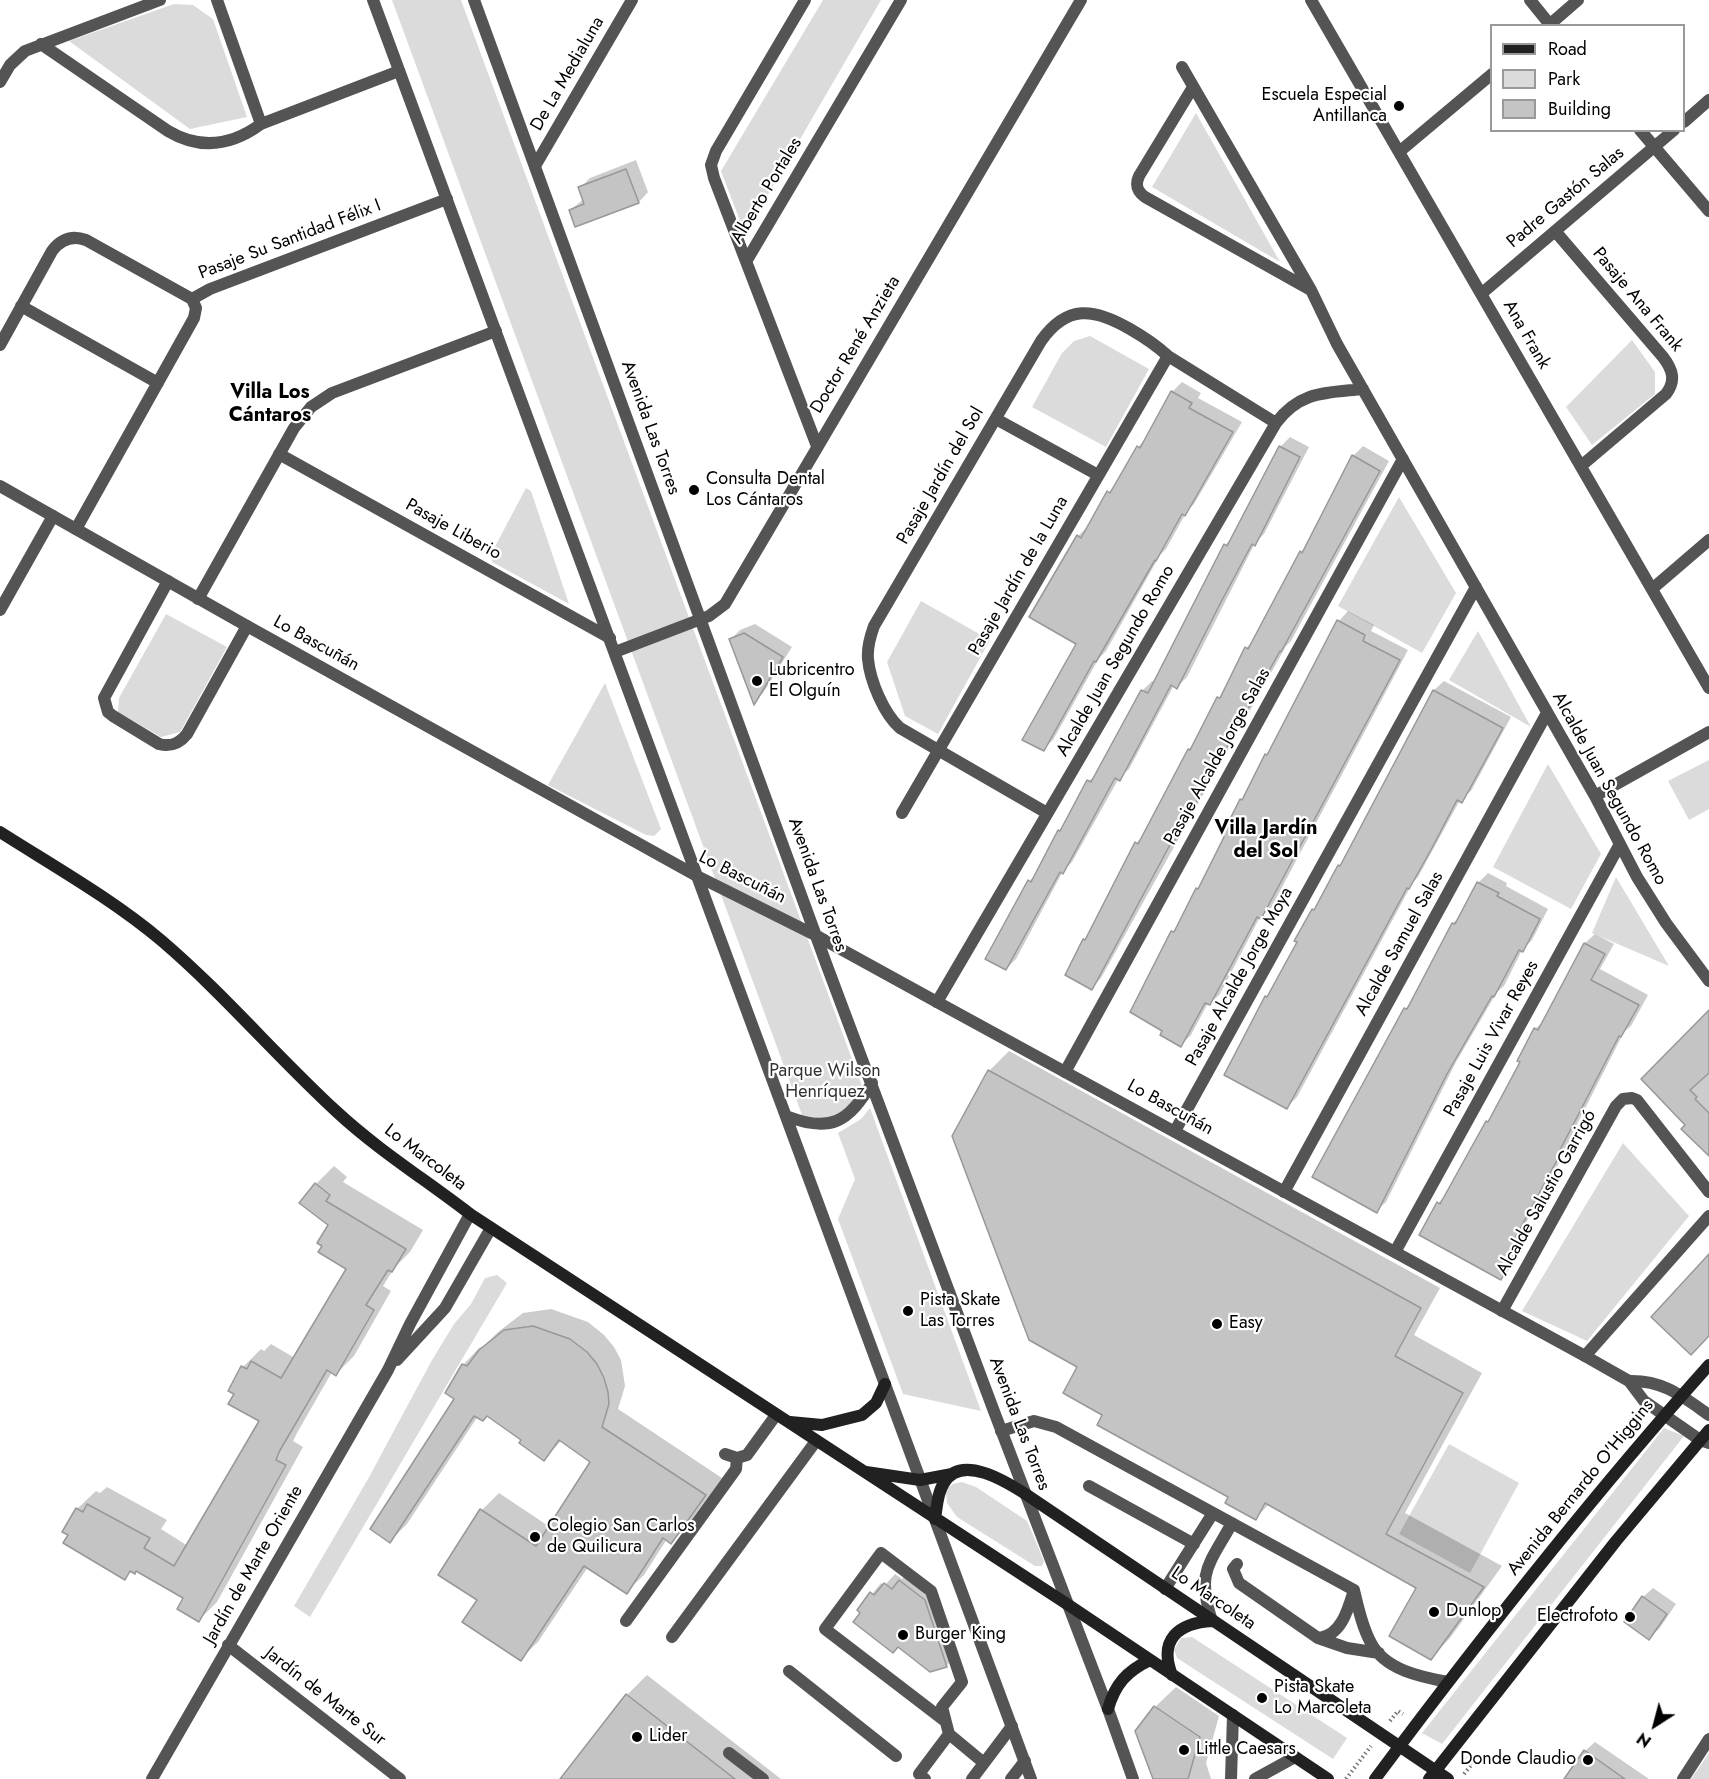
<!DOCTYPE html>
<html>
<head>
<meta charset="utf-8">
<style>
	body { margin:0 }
	#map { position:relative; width:1709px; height:1779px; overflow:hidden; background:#fff; font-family:Jost,sans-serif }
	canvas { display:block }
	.legend { position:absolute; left:1490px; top:24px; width:195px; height:108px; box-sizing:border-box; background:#fff; border:2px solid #999; margin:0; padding:8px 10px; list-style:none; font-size:18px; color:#000 }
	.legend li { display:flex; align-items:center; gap:12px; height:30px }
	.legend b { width:30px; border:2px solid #999 }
	.north { position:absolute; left:1625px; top:1695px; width:60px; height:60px; -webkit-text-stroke:4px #fff; paint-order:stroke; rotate:216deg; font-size:16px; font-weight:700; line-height:24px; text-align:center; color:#000 }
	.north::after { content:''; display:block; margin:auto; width:21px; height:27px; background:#000; clip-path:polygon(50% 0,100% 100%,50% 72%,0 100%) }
</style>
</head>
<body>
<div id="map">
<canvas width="1709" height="1779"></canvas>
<ul class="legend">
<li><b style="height:8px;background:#212121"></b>Road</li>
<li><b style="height:16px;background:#dbdbdb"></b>Park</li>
<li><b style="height:16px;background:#c4c4c4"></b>Building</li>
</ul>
<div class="north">N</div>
</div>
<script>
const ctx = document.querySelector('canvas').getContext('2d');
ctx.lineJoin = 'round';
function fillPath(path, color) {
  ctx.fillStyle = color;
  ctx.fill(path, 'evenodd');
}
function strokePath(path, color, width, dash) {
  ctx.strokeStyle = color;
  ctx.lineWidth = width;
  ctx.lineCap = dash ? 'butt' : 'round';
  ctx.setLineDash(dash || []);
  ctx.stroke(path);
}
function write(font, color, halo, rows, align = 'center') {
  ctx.font = font + ' Jost,sans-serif';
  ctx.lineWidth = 4.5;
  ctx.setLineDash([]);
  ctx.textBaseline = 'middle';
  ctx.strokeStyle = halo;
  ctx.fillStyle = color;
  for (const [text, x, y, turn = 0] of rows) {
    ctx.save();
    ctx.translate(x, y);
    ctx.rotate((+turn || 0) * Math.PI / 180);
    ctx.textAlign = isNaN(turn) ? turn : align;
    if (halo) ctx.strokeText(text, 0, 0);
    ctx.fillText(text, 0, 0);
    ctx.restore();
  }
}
const green = new Path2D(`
	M392,0H461L862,1086C856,1103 844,1110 830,1120L802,1115Z
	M823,0H881L745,234L721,171Z
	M174,4L193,5L213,19L247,117L190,129L69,41Z
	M1196,113L1280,262L1152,187Z
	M1090,336L1149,369L1106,447L1032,407L1062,353L1074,341Z
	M1632,340L1655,372V394L1592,445L1566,407Z
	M526,488L531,491L569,604L492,562L491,554Z
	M1399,497L1456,593L1422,653L1338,606Z
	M921,601L990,640L938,734L905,716L887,662Z
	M166,614L227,647L180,732L161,737L118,712L119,698Z
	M1478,631L1531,727L1449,680Z
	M605,683L661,829L654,836L646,835L548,785Z
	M1709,760V809L1689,820L1668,781Z
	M1548,764L1601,854L1571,909L1493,867Z
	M1616,877L1669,966L1592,933Z
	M870,1108L981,1411L903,1394L838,1219L855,1179L838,1133L861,1119Z
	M1623,1143L1689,1216L1587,1341L1522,1311Z
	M497,1275L507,1283L310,1617L294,1606L368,1479L432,1360L454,1324L471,1304L485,1278Z
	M1664,1428L1684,1436L1442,1744L1422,1733Z
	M1449,1444L1519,1483L1470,1573L1399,1534Z
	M962,1482L976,1487L1027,1521L1044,1561L1042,1566H1035L957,1517L947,1503L946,1493V1489L953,1484Z
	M1192,1637L1347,1738L1333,1759L1177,1658L1174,1650L1181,1638Z
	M1709,1753V1779H1691Z`);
const shadow = new Path2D(`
	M636,160L648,192L639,202L576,225L570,210L584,199L580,188L590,178Z
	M1182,382L1201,393L1198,398L1242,422L1194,504L1187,511L1166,549L1160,555L1106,651L1099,658L1053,740L1043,749L1078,643V536L1088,526L1109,492L1117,484L1138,447L1147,438L1172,392Z
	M1290,437L1309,447L1264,534L1255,543L1187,677L1177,687L1174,685L1129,769L1119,778L1072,862L1063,871L1016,959L1006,969L1029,881L1037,874L1089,781L1099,772L1143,690L1152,681L1155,682L1225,545L1234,536L1280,447Z
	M1363,446L1389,461L1291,641L1286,646L1101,978L1092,988L1084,940L1090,934L1136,843L1145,835L1189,749L1196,743L1219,698L1225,692L1246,648L1255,639L1301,552L1307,547L1353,456Z
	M1348,611L1374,625L1371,631L1408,650L1271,908L1260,917L1220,994L1210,1004L1208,1003L1191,1035L1181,1045L1164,1030L1173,932L1179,926L1197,889L1202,885L1241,800L1246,796L1267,755L1272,749L1339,621Z
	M755,624L792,647L763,693L754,702L730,640L740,630Z
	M1444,681L1511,717L1471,791L1460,800L1418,877L1413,882L1297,1097L1287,1107L1266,997L1272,991L1299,941L1313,910L1320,902L1339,866L1344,861L1434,690Z
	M1488,873L1507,883L1506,886L1548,909L1532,940L1522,950L1504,986L1497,992L1456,1062L1386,1202L1376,1211L1405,1009L1413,1001L1453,923L1461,915L1478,883Z
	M1595,934L1614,944L1600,969L1648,995L1631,1026L1624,1032L1569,1140L1571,1141L1521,1232L1529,1236L1510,1269L1500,1278L1438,1203L1448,1193L1487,1122L1493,1116L1522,1062L1535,1029L1546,1019L1585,943Z
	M1709,1012V1155L1687,1125L1643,1079Z
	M1009,1051L1440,1288L1414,1335L1482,1373L1405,1513L1502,1566L1450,1638L1431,1658L1418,1587L1269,1504L1256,1518L1230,1496L1104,1414L1079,1366L989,1071Z
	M334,1166L347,1177L343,1182L423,1230L410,1252L395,1267L383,1286L391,1291L354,1356L336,1374L332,1372L297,1433L293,1441L303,1447L217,1602L199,1620L185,1597L137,1570L132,1571L125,1578L70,1535L77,1509L96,1491L100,1493L107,1487L167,1520L161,1529L188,1546L261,1421L236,1393L243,1367L261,1349L264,1351L271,1344L295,1358L348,1269L329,1225L316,1184Z
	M551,1309L588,1322L604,1335L614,1347L621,1360L625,1386L618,1409L722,1478L688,1525L671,1542L667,1539L644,1575L626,1592L588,1567L538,1642L520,1659L479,1599L482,1510L499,1493L550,1527L592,1462L562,1440L544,1459L523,1440L488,1414L478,1416L407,1524L390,1541L456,1399L463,1365L480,1347L482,1348L498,1332L523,1313Z
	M910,1571L935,1590L956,1656L946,1666L859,1610L881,1583L884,1586L895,1574L902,1579Z
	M1653,1588L1676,1604L1659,1629L1649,1638L1643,1597Z
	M647,1675L781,1779H562L627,1695Z
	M1176,1687L1219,1716L1206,1763L1211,1779H1154L1136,1731L1155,1707Z
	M1595,1742L1649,1779H1566L1585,1751Z`);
const building = new Path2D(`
	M626,169L639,203L575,227L569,210L584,204L578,187Z
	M1171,391L1192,403L1189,408L1233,432L1185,516L1182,514L1156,561L1155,560L1096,662L1094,661L1044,751L1022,740L1076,644L1029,617L1077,535L1081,538L1107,491L1110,493L1137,446L1140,448Z
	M1279,446L1300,457L1255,546L1252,544L1220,604L1177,689L1171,685L1120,781L1115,778L1063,874L1060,872L1006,970L985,959L1028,880L1031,882L1058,830L1060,831L1087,780L1091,782L1141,690L1148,693L1224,544L1227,546Z
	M1352,455L1380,471L1281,652L1280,651L1173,844L1171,843L1092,990L1065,975L1083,939L1085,940L1135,842L1138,844L1188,749L1190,750L1217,697L1220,698L1245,647L1248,649L1300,551L1302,553Z
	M1337,620L1365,635L1363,641L1400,660L1261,919L1257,917L1210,1005L1205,1003L1181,1047L1160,1035L1162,1031L1130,1012L1171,931L1174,932L1196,888L1198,889L1224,837L1222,835L1240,799L1242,800L1265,754L1267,755Z
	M744,633L783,657L754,705L729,639Z
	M1433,690L1503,728L1462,803L1457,800L1432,848L1409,889L1407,888L1287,1109L1224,1075L1265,996L1267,997L1297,942L1294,941L1312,909L1314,910L1338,865L1340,866Z
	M1477,882L1499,893L1497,896L1540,919L1523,952L1519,950L1494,997L1492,996L1447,1074L1377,1213L1312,1177L1404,1008L1407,1009L1452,923L1455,924Z
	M1584,943L1605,954L1591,980L1639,1005L1621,1037L1619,1036L1560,1150L1562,1151L1513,1242L1520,1246L1501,1280L1419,1235L1437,1202L1440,1204L1486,1121L1488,1122L1520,1062L1517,1061L1534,1028L1538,1030Z
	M1709,1010V1073L1690,1090L1697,1097L1695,1099L1709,1113V1156L1681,1129L1685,1125L1641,1079Z
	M988,1070L1421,1308L1395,1356L1463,1393L1386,1534L1484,1587L1431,1660L1389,1636L1416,1588L1265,1503L1256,1520L1225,1503L1228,1497L1097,1425L1102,1415L1063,1393L1077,1367L1029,1340L952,1136Z
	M315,1183L330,1195L326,1201L406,1249L392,1272L388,1270L366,1305L374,1310L336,1376L327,1370L279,1452L276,1460L286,1465L199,1622L177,1609L183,1598L136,1571L135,1574L130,1571L125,1580L63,1543L68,1535L62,1532L76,1508L83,1512L87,1504L150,1538L144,1548L174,1566L259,1421L228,1404L234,1394L228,1391L241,1366L247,1369L251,1361L281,1378L346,1269L318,1252L322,1246L317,1243L328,1225L299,1203Z
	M1709,1254V1336L1691,1355L1651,1317Z
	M533,1326L570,1339L587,1352L597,1364L604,1378L608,1392L609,1404L602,1427L706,1495L671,1544L663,1538L627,1594L584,1566L521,1661L462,1622L477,1600L438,1575L480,1509L536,1546L590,1462L559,1440L544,1461L519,1443L521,1440L487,1416L483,1421L474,1416L390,1543L370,1529L454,1399L445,1393L462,1364L467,1366L479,1350L504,1330Z
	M899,1580L925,1600L947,1667L930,1672L898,1647L893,1653L853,1622L860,1613L857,1610L870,1592L874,1595L884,1583L892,1589Z
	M1642,1596L1667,1614L1649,1640L1624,1622Z
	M626,1694L735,1779H560Z
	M1154,1706L1200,1737L1188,1779H1153L1135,1731Z
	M1584,1750L1625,1779H1564Z`);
const path = new Path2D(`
	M1390,1721L1398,1711L1403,1714
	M1464,1774L1473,1763L1466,1758
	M1346,1779L1371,1746`);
const service = new Path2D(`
	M996,419L1098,475
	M1001,1431L1034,1421L1056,1427L1354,1590C1358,1607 1362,1627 1371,1643C1385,1670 1421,1677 1448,1682
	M725,1454L737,1458L747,1455L776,1415
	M1089,1486L1194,1544
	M1237,1564L1233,1569L1239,1583L1318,1638L1347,1648L1379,1653
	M1165,1589L1213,1513
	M626,1621L736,1469L737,1458
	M1212,1621C1196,1572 1209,1565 1232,1523
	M672,1637L816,1441
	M1320,1638C1342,1634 1348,1609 1354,1590
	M789,1671L896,1756
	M945,1721L825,1629L881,1553L931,1591L962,1682L942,1707L949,1734L984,1763
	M729,1753L763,1779
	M925,1779L919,1774L949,1734
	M972,1779L1012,1726
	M1011,1779L1025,1761
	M1231,1779L1233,1715
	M1255,1779L1295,1757`);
const minor = new Path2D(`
	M217,0L261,124
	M805,0L716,151L711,165L714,178L817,446
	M1311,0L1709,688
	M1530,0L1551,26
	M1548,26L1578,0
	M41,44L168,131C200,150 231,146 261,124L399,71
	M1182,67L1311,290L1337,344L1595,796L1637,877L1666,923L1709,981
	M0,82L10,65L25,51L160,0
	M1193,87L1139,176C1135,185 1137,191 1145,197L1309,289
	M1684,122L1709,100
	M1640,130L1709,211
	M1399,152L1492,74
	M535,166L632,0
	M1555,231L1663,357C1673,370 1676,381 1666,394L1581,466
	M747,260L901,0
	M1481,294L1674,130
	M192,299L210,289L447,199
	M21,306L158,383
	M0,345L52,251C61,239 72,235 86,240L192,299
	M279,454L610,638
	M76,529L194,318L196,308L192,299
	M168,581L104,698L108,712L113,716L159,744C171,747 179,744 187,734L247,626
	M1652,589L1709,540
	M198,599L294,428L311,407L332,393L496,331
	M0,610L53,516
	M615,652L709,616L725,604L1081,0
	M1595,796L1709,732
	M902,813L1168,356
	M1047,813L900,728C884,714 870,681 868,659C867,648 870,637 874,626L1041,341C1067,304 1094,308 1130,329C1144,337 1156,345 1168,356L1276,423
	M937,1002L1276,423C1300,391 1326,393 1363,389
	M1065,1072L1403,459
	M1175,1131L1476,587
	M1284,1192L1547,713
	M1395,1252L1620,844
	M1502,1311L1616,1106L1623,1099L1632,1098L1637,1100L1709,1192
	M1585,1356L1709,1216
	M397,1360L445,1308L491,1228
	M228,1645L400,1779
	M152,1779L388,1370L410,1324L470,1214
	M1683,1779L1709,1739`);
const tertiary = new Path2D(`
	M373,0L1031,1779
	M474,0L827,966L995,1414L1108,1709L1133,1779
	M0,486L247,626L697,876L817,936L937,1002L1585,1356L1629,1381L1644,1401L1700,1440L1709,1443
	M786,1116C830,1133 848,1123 872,1083
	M1629,1381C1663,1380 1682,1396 1709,1415`);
const secondary = new Path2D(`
	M0,832C55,867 112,899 162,941C224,994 277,1057 337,1112C378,1150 426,1180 470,1214L1070,1606L1328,1779
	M790,1422L822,1425L862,1415L876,1403L885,1384
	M866,1472L920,1480L952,1474
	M935,1519C937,1508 937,1493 944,1483C961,1453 1007,1482 1027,1495L1448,1779
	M1172,1675C1158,1639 1179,1623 1212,1621
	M1108,1709C1115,1684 1127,1671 1150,1660
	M1375,1779C1481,1637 1591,1497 1709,1365
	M1429,1779L1616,1541L1709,1430`);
const markers = [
	[1399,106,6,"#000"],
	[694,490,6,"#000"],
	[757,681,6,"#000"],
	[908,1311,6,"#000"],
	[1217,1324,6,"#000"],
	[535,1537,6,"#000"],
	[1434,1612,6,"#000"],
	[1630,1617,6,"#000"],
	[903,1635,6,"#000"],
	[1262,1698,6,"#000"],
	[637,1737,6,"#000"],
	[1184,1750,6,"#000"],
	[1588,1760,6,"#000"]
];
const streetNames = [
	["De La Medialuna",568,74,-60],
	["Alberto Portales",767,191,-59],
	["Padre Gastón Salas",1566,198,-40],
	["Pasaje Su Santidad Félix I",290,240,-21],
	["Pasaje Ana Frank",1637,300,50],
	["Ana Frank",1526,335,60],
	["Doctor René Anzieta",856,345,-59],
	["Avenida Las Torres",650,428,70],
	["Pasaje Jardín del Sol",941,476,-60],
	["Pasaje Liberio",453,530,29],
	["Pasaje Jardín de la Luna",1019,576,-60],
	["Lo Bascuñán",316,644,29],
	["Alcalde Juan Segundo Romo",1116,661,-60],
	["Pasaje Alcalde Jorge Salas",1218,757,-61],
	["Alcalde Juan Segundo Romo",1609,789,61],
	["Lo Bascuñán",742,878,27],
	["Avenida Las Torres",817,885,70],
	["Alcalde Samuel Salas",1400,944,-61],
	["Pasaje Alcalde Jorge Moya",1240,977,-61],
	["Pasaje Luis Vivar Reyes",1492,1039,-61],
	["Lo Bascuñán",1170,1108,29],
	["Lo Marcoleta",425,1158,37],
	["Alcalde Salustio Garrigó",1547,1193,-61],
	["Avenida Las Torres",1019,1424,69],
	["Avenida Bernardo O'Higgins",1581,1488,-51],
	["Jardín de Marte Oriente",254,1565,-60],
	["Lo Marcoleta",1213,1599,34],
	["Jardín de Marte Sur",325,1697,38]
];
const poiNames = [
	["Escuela Especial",1387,96,"right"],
	["Antillanca",1387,117,"right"],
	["Consulta Dental",706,480],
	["Los Cántaros",706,501],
	["Lubricentro",769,671],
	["El Olguín",769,692],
	["Pista Skate",920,1301],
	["Las Torres",920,1322],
	["Easy",1229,1324],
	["Colegio San Carlos",547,1527],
	["de Quilicura",547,1548],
	["Dunlop",1446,1612],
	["Electrofoto",1618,1617,"right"],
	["Burger King",915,1635],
	["Pista Skate",1274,1688],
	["Lo Marcoleta",1274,1709],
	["Lider",649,1737],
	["Little Caesars",1196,1750],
	["Donde Claudio",1576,1760,"right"]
];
const parkNames = [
	["Parque Wilson",825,1072],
	["Henríquez",825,1093]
];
const neighbourhoodNames = [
	["Villa Los",270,393],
	["Cántaros",270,416],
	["Villa Jardín",1266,829],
	["del Sol",1266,852]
];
fillPath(green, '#dbdbdb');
fillPath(shadow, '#0003');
fillPath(building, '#c4c4c4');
strokePath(building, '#989898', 1.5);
strokePath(path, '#767676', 4, [1.5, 3]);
strokePath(service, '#545454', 12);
strokePath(minor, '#545454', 12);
strokePath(tertiary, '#545454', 12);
strokePath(secondary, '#212121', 12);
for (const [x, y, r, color] of markers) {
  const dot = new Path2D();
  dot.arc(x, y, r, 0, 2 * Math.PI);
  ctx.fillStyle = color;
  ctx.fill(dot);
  strokePath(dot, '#fff', 2);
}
write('18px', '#000', '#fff', streetNames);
write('18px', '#000', '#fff', poiNames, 'left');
write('18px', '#323232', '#fff', parkNames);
write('bold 20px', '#000', '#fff', neighbourhoodNames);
</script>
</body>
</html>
